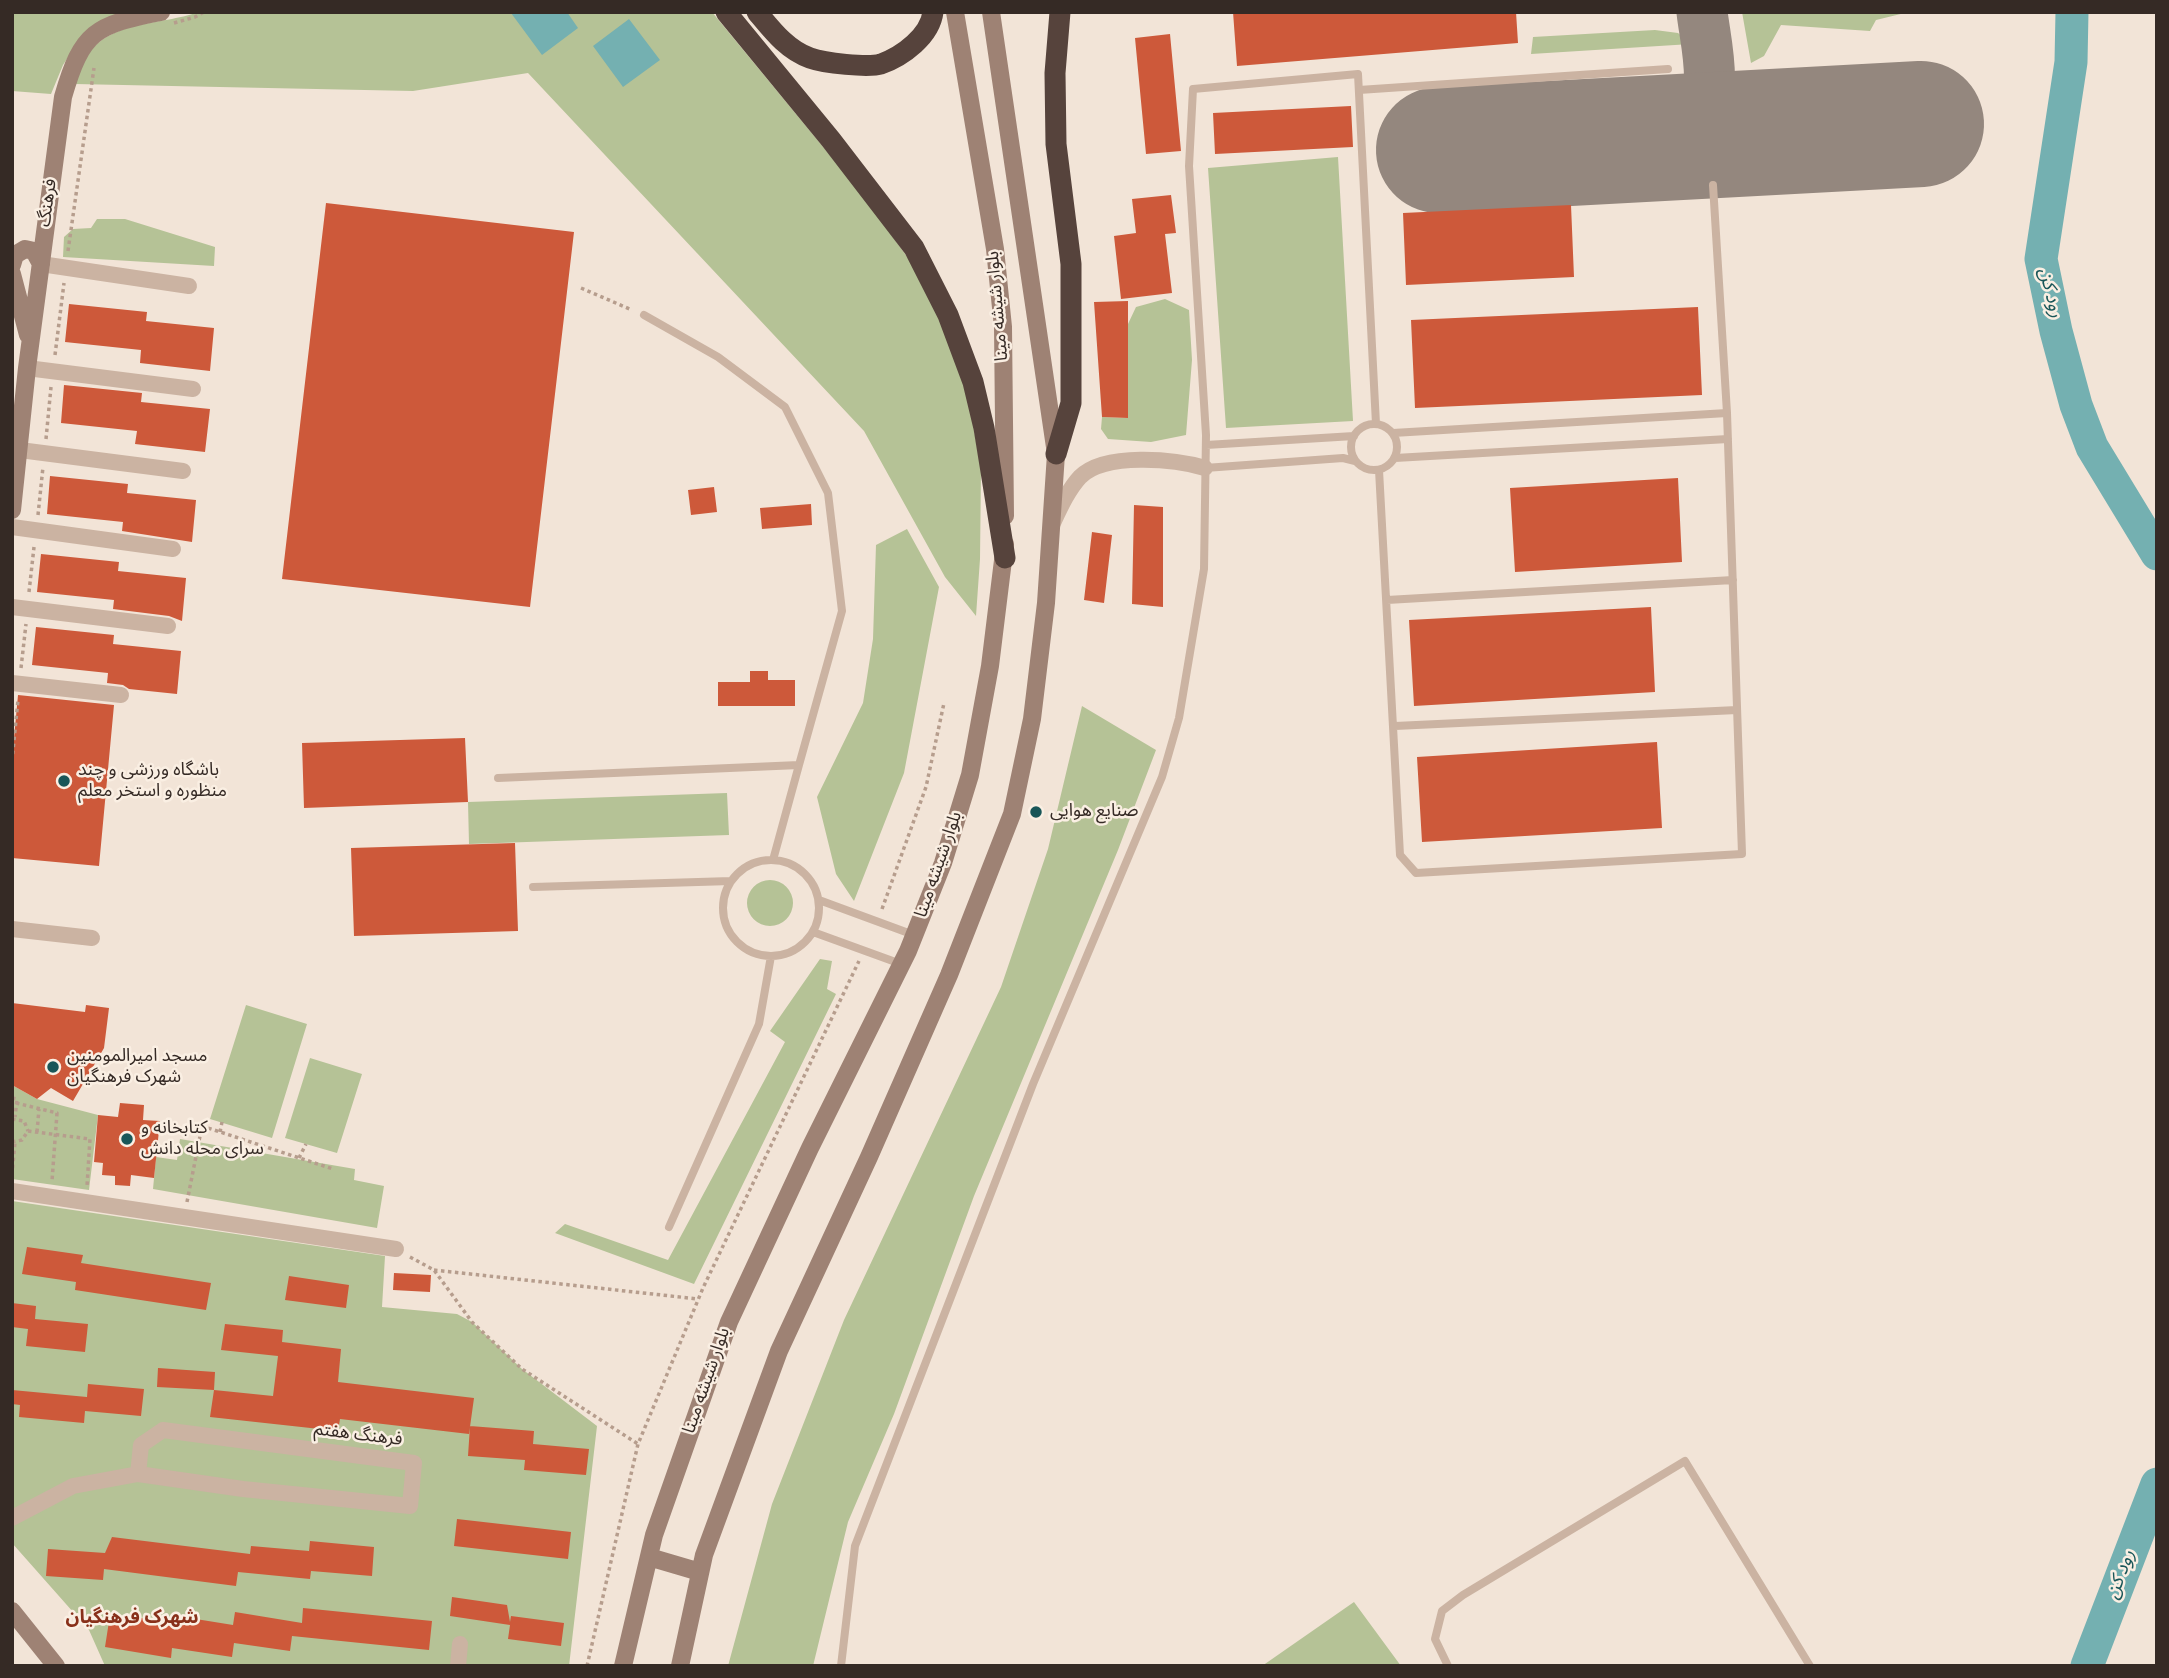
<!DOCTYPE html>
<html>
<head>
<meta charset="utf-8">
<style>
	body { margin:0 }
	#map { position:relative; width:2169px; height:1678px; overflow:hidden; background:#f2e4d7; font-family:Overpass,sans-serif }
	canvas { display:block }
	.frame { position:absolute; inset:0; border:14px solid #352a25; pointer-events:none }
</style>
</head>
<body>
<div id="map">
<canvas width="2169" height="1678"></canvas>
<div class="frame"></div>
</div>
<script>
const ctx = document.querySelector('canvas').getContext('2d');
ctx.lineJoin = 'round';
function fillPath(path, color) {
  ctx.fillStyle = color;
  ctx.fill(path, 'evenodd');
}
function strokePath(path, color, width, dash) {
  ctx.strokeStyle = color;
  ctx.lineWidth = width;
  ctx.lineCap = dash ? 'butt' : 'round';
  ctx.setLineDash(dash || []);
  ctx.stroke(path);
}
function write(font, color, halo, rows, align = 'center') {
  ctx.font = font + ' Overpass,"Noto Sans Arabic",sans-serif';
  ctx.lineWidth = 5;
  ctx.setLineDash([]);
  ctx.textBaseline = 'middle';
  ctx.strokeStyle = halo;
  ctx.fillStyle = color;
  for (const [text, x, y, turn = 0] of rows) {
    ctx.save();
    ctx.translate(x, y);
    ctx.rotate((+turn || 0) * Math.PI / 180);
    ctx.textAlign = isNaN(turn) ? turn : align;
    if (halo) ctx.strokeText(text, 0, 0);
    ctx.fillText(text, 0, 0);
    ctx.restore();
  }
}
const green = new Path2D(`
	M12,12H128L78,42L63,65L51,94L12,91Z
	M198,12H712L866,199L910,261L939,317L965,380L981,469L980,559L976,616L945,577L864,431L528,73L413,91L75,84C78,76 81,67 85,59C108,19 161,26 198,12Z
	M1742,12H1909L1876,20L1870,31L1781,25L1764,56L1751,63Z
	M1655,30L1678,33L1691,44L1531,54L1533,37Z
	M1338,157L1353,421L1226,428L1208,168Z
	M97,219H125L215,247L214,266L63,257L64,237L73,229L91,228Z
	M1165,299L1189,310L1192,360L1186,435L1151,442L1108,439L1101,429L1102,417L1128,418V324L1136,307Z
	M907,529L939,587L904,773L854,901L836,874L817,797L863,703L873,639L876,545Z
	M1082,706L1156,750L1118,850L974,1196L894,1414L848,1522L813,1666H728L772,1504L844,1320L1001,987L1048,849Z
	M727,793L729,835L469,844L468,802Z
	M747 903a23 23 0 1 1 46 0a23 23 0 1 1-46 0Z
	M820,959L832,961L827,989L836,994L694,1284L555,1233L565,1224L668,1260L785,1042L770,1031Z
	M246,1005L307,1024L272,1138L210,1119Z
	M310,1058L362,1074L337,1153L285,1138Z
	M12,1085L37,1099L98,1115L89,1190L12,1179Z
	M180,1139L355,1169L354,1180L384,1186L377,1228L153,1189L156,1157L177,1160Z
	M12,1201L385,1256L382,1307L457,1314L472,1322L522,1369L597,1426L569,1666H105L89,1630L12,1543Z
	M1354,1602L1401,1666H1262Z`);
const water = new Path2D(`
	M567,12L578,28L542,55L511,13Z
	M629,19L660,60L623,87L593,46Z`);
const river = new Path2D(`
	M2072,12L2071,62L2041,259L2056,331L2076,405L2092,447L2157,554
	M2087,1666L2157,1484`);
const taxiway = new Path2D(`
	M1665,138C1672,135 1683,132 1690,127C1722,101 1706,47 1702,12`);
const runway = new Path2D(`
	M1439,150L1921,124`);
const building = new Path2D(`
	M1233,12H1516L1518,43L1237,66Z
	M1170,34L1181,151L1146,154L1135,38Z
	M1351,106L1353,147L1215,154L1213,113Z
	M1171,195L1176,233L1165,234L1172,293L1121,299L1114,236L1136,233L1132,199Z
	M326,203L574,232L530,607L282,579Z
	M1571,205L1574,277L1406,285L1403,213Z
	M1128,301V418L1102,417L1094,302Z
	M69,304L147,312L146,321L214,328L210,371L140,363L141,350L65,342Z
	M1698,307L1702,395L1415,408L1411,320Z
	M64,385L142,393L141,402L210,409L205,452L135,444L137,431L61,423Z
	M50,476L128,484L127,493L196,500L192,542L122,531L123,522L47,514Z
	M1678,478L1682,562L1515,572L1510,488Z
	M714,487L717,512L691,515L688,490Z
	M811,504L812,525L762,529L760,508Z
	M1134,505L1163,507V607L1132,604Z
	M1092,532L1112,535L1104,603L1084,600Z
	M41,554L119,562L118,571L186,578L182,621L169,616L113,609L114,600L37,592Z
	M1651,607L1655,692L1414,706L1409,620Z
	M36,627L114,635L113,644L181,651L177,694L129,689L123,685L107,683L108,673L32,665Z
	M750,671H768V680H795V706H718V682H750Z
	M18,695L114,705L99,866L12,858V760Z
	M465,738L468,802L304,808L302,743Z
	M1657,742L1662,828L1422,842L1417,757Z
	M515,843L518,931L354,936L351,848Z
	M12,1003L85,1012L86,1005L109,1008L104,1048L73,1101L51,1088L37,1099L12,1085Z
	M120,1103L144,1105L143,1120L160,1121L154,1178L131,1175L130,1186L115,1185V1176L102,1175L103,1163L94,1162L98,1115L118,1117Z
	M27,1247L83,1255L81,1263L211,1283L206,1310L75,1290L76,1282L22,1274Z
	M394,1273L431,1275L430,1292L393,1290Z
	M289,1276L349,1285L346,1308L285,1300Z
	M12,1303L36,1306L35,1319L88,1324L85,1352L26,1346L28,1329L12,1327Z
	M225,1324L283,1330L282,1342L341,1349L338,1382L474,1398L469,1434L340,1419L338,1431L210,1417L214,1390L273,1396L278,1356L221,1350Z
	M158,1368L215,1372L214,1390L157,1387Z
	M88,1384L144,1389L141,1416L85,1411L84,1423L19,1417L20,1405L12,1404V1390L87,1397Z
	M470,1426L534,1431L533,1444L589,1449L586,1475L524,1470L525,1460L468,1456Z
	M457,1519L571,1532L568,1559L454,1546Z
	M112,1537L250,1554L251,1546L309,1551L310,1541L374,1547L372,1576L311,1571L310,1579L238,1572L236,1586L104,1569L103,1580L46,1576L48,1549L105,1553Z
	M452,1597L507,1605L510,1622L511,1616L564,1623L561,1646L508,1639L510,1625L450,1616Z
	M303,1608L432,1621L429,1650L292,1636L290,1651L234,1643L232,1657L172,1648L171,1658L105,1647L110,1615L172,1621L171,1615L233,1625L235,1612L302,1623Z`);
const path = new Path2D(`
	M174,23L195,17L204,12
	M68,251L94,68
	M581,288L632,310
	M55,355L64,283
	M46,439L51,387
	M38,515L43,467
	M29,592L34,547
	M21,668L26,624
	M12,761L18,700
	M882,909L926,787L944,703
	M12,1098L17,1099L15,1117
	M16,1103L57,1113L52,1181
	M12,1119L24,1121L28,1131
	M28,1131L90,1139L87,1186
	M37,1132L39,1109
	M220,1132L222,1122
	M12,1142L22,1140L28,1131
	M299,1158L306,1144
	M12,1175L15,1142
	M187,1202L202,1126L333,1169
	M410,1257L434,1270L472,1322L522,1369L638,1444
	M434,1270L698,1299
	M587,1666L638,1444L703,1288L859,961`);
const lane = new Path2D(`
	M1359,90L1668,69
	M644,315L718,357L785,407L828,493L842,611L799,765
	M1351 447a23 23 0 1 1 46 0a23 23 0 1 1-46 0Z
	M1393,433L1727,413
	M1206,445L1354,436
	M1395,458L1728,439
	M1205,468L1343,458L1355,461
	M1379,470L1400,855L1416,873L1742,854L1727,413L1713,185
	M1387,600L1733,580
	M1395,726L1737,710
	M498,778L799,765L773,860
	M723 908a48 48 0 1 1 96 0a48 48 0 1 1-96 0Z
	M533,887L731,881
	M819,900L914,935
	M813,932L901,964
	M669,1227L759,1024L771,956
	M841,1666L855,1546L1033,1084L1162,777L1179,718L1204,569L1206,435L1189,166L1193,89L1358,74L1376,424
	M1448,1666L1435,1639L1442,1611L1463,1595L1685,1461L1810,1666`);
const street = new Path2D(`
	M41,264L189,286
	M27,368L193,389
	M12,449L183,471
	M1053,523C1060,508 1068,490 1080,477C1105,452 1175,459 1205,468
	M12,527L173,549
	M12,607L168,626
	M12,683L121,695
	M12,929L92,938
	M12,1191L396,1249
	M12,1518L73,1486L138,1474L243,1489L410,1506L414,1463L163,1430L141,1445L138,1474
	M458,1666L460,1644`);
const secondary = new Path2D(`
	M955,12L995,249L1003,327L1005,516
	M12,265L15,255L25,249L34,251L41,264
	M12,274L28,335
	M12,510L27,368L63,97C82,31 95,25 161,12
	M649,1557L700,1572
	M12,1611L56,1666
	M623,1666L654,1535L729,1322L810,1148L908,951L943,863L970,775L990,666L1005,544
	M680,1666L704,1555L779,1351L869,1157L949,975L1012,814L1032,719L1046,603L1056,454L991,12`);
const highway = new Path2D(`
	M726,12L831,140L914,248L948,315L973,382L984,428L1005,558
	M757,12C772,30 787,50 810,58C824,63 868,68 881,64C903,56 930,36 933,12
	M1056,454L1071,403V264L1056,144L1055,73L1060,12`);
const markers = [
	[64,781,7,"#195658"],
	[1036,812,7,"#195658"],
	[53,1067,7,"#195658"],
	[127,1139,7,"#195658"]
];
const streetNames = [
	["فرهنگ",49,203,-82],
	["بلوار شیشه مینا",999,306,-95],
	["بلوار شیشه مینا",940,865,-71],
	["بلوار شیشه مینا",708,1381,-71],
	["فرهنگ هفتم",358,1436,7]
];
const poiNames = [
	["باشگاه ورزشی و چند",78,771],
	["منظوره و استخر معلم",78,792],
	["صنایع هوایی",1050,812],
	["مسجد امیرالمومنین",67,1057],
	["شهرک فرهنگیان",67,1078],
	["کتابخانه و",141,1129],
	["سرای محله دانش",141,1150]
];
const waterNames = [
	["رود کن",2049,293,76],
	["رود کن",2122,1575,-69]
];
const neighbourhoodNames = [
	["شهرک فرهنگیان",132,1619]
];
fillPath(green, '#b5c296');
fillPath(water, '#74b0b1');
strokePath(river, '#74b0b1', 33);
strokePath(taxiway, '#94877e', 51);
strokePath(runway, '#94877e', 126);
fillPath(building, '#cd593a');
strokePath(path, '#b69d8d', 3.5, [3.5, 3.5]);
strokePath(lane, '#cbb3a2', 8);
strokePath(street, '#cbb3a2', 16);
strokePath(secondary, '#9e8274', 18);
strokePath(highway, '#56433c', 21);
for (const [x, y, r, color] of markers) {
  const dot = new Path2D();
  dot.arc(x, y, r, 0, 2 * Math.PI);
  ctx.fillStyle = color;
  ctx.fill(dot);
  strokePath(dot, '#faefe3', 2.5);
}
write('18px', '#352a25', '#faefe3', streetNames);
write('18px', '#352a25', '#faefe3', poiNames, 'left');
write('italic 19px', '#195658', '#faefe3', waterNames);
write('bold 19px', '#88301a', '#faefe3', neighbourhoodNames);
</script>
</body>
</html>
